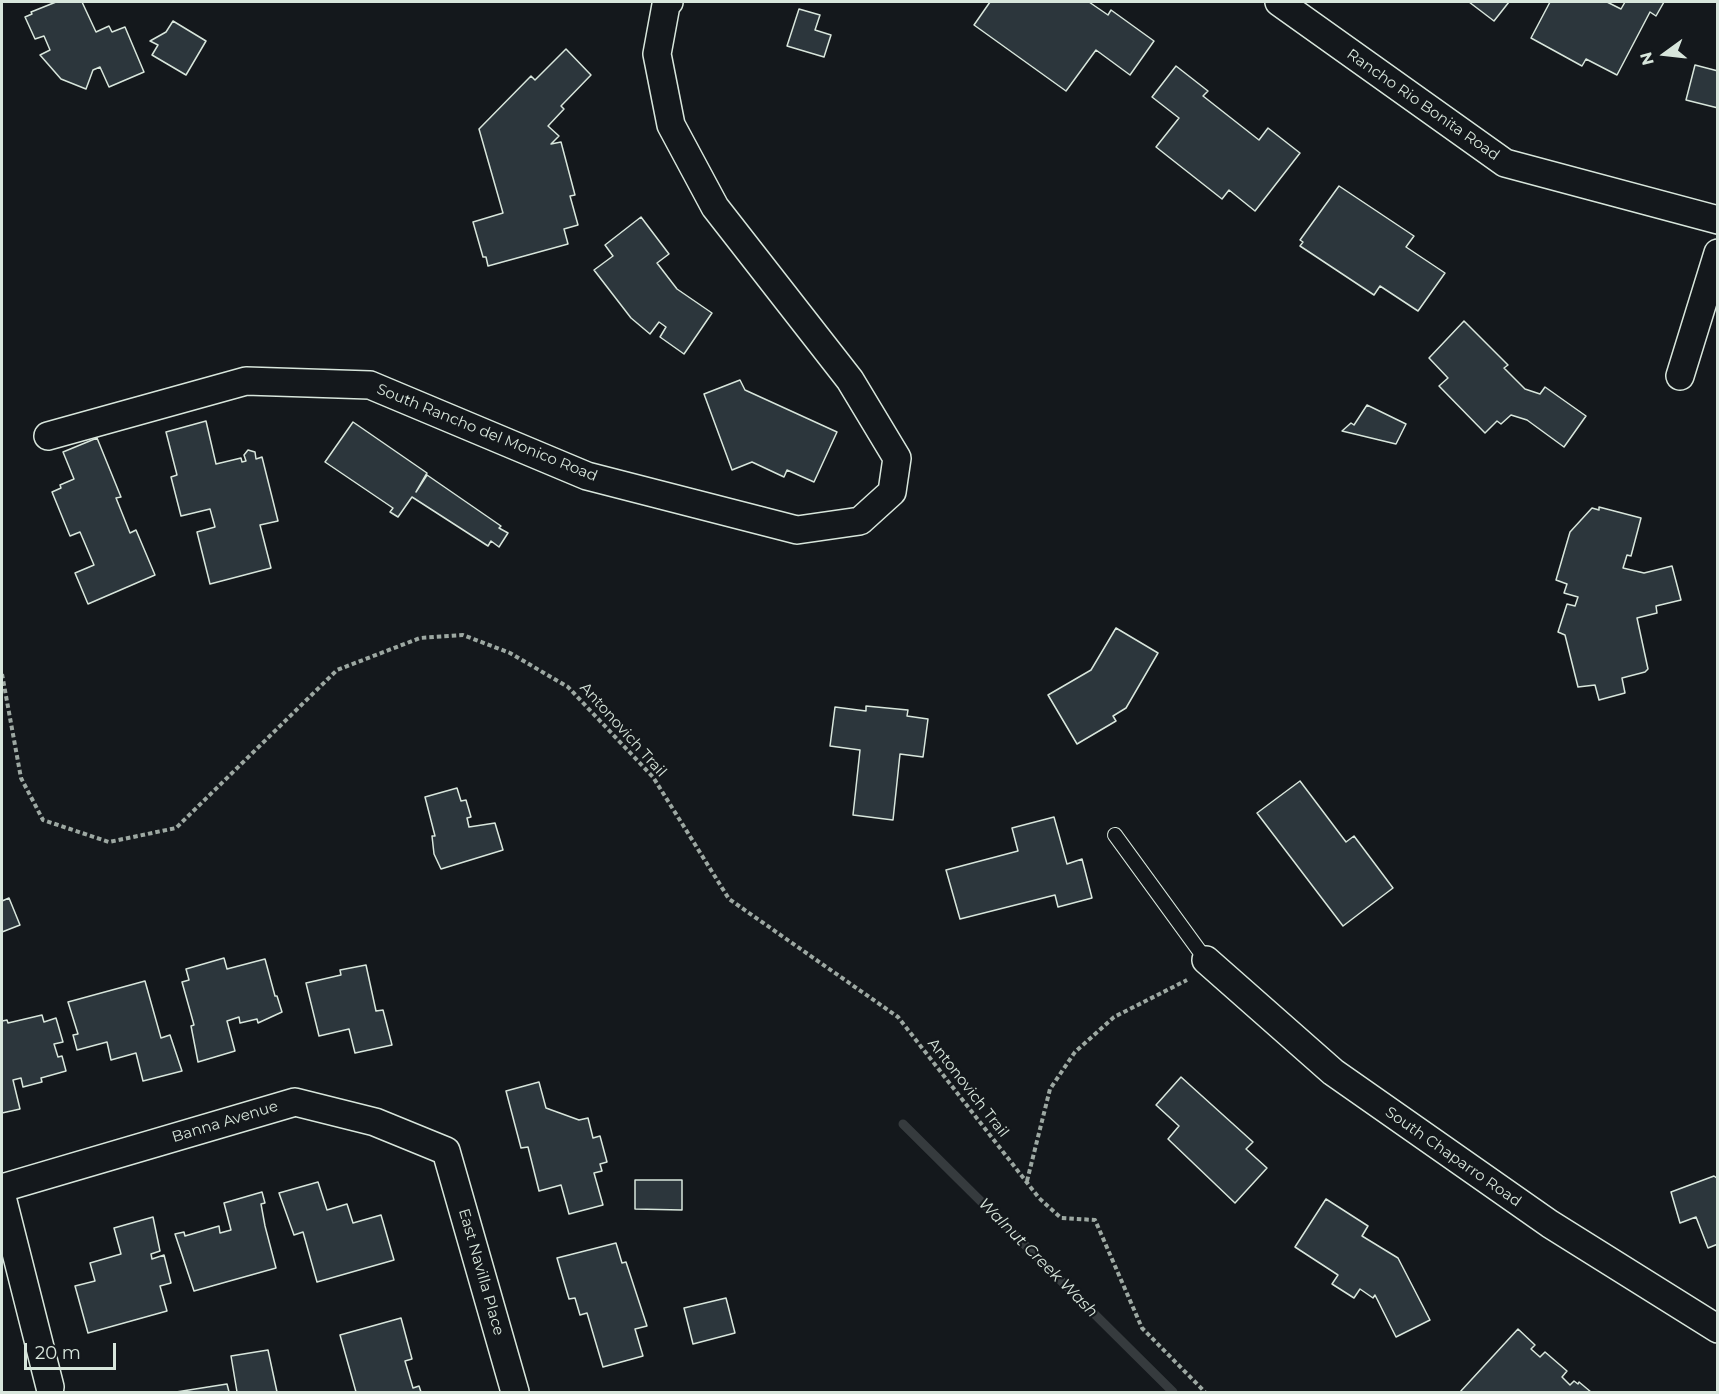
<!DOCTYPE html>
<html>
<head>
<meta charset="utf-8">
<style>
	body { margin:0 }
	#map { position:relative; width:1719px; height:1394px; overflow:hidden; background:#14181c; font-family:Montserrat,sans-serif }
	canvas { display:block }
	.frame { position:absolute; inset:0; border:3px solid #d8e6dc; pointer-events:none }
	.north { position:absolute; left:1635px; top:24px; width:60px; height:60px; -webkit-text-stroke:4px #14181c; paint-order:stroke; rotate:255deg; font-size:16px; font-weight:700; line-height:24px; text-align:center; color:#d8e6dc }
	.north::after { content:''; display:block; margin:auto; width:21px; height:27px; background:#d8e6dc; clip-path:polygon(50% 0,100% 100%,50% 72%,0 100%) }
	.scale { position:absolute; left:24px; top:1343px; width:92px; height:27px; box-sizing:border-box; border:3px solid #d8e6dc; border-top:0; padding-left:8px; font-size:18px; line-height:21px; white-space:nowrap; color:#d8e6dc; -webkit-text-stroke:4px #14181c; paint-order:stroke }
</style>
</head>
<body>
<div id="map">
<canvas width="1719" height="1394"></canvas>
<div class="frame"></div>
<div class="north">N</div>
<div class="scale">20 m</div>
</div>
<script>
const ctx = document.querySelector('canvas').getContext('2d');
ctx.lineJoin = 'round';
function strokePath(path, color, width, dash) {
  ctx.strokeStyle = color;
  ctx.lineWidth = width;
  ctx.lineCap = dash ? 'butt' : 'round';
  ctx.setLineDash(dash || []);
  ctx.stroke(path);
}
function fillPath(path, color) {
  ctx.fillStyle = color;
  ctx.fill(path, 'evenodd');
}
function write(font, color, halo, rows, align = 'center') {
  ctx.font = font + ' Montserrat,sans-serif';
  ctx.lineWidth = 4.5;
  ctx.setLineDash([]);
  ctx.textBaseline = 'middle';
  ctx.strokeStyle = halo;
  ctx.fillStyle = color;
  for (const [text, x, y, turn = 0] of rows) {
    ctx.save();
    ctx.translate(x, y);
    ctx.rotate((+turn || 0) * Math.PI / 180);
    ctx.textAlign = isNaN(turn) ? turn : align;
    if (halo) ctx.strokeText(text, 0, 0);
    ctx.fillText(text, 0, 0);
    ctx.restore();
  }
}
const stream = new Path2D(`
	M903,1124L1173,1392`);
const building = new Path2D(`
	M56,2H82L96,32L109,26L112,32L125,27L144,72L109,87L100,67L93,70L86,89L61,79L40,55L50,50L44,36L35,39L25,17L32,14L31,12Z
	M990,2H1089L1108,15L1111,10L1154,41L1130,75L1096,50L1066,91L974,25Z
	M1469,2H1509L1494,21Z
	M1550,2H1607L1621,9L1625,2H1664L1656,16L1650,12L1617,75L1586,59L1582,66L1531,38Z
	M799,9L820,15L815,30L831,35L824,57L787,46Z
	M173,21L206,41L186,75L152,55L158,45L150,41L166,32Z
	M566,49L591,75L561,106L564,109L548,126L559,136L551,144L561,142L575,195L570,196L578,225L564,229L568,244L488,266L486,257H483L473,222L503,213L479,129L531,76L535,80Z
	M1695,65L1718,71V108L1686,100Z
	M1176,66L1208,91L1203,96L1259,140L1268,128L1300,153L1255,211L1229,190L1222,199L1156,147L1179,118L1152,97Z
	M1339,186L1414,236L1406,247L1445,273L1418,311L1380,286L1374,295L1300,246L1303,242L1300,240Z
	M641,217L669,254L657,263L677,289L712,313L684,354L660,337L666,327L659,322L650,334L631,318L594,270L613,256L605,245Z
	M1464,321L1508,365L1504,368L1525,389L1540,394L1545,387L1586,416L1564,447L1527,420L1511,415L1501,424L1497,421L1485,433L1439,386L1448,378L1429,358Z
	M740,380L745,390L837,432L814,482L787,470L784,477L752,462L732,470L704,394Z
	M1367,405L1406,424L1396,444L1342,431L1351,423L1354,425Z
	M206,421L216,464L241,458L242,462L246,461L244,455L248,450L255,452L256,459L262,457L278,521L260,525L271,568L210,584L197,532L215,527L210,509L181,516L171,477L177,475L166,432Z
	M353,422L427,473L416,492L427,475L501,526L499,528L508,533L499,547L491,541L488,546L412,497L398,517L390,512L393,508L325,462Z
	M97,438L121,497L116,498L130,533L136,530L155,575L88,604L75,573L94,565L80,532L70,536L52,492L61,488L60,485L74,479L63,452Z
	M1599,507L1641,518L1631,556L1627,555L1623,568L1644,573L1672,566L1681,600L1656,606L1657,613L1637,618L1648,669L1645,672L1622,678L1625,693L1599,700L1595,685L1578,687L1565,635L1558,632L1567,604L1575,606L1578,597L1564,593L1567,584L1556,580L1570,532L1592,508L1599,510Z
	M1116,628L1158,653L1126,708L1113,716L1116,721L1077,744L1048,695L1091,670Z
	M866,706L908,710L907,716L928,719L923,757L900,754L893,820L853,815L860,750L830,746L835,707L866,711Z
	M1300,781L1346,842L1354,836L1393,888L1343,926L1257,813Z
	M457,788L461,801L466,800L471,817L467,818L469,827L495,823L503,850L441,869L434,854L432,836H435L425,797Z
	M1054,817L1067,864L1082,859L1092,898L1058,907L1055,895L960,919L946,870L1018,851L1012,828Z
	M9,898L20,925L2,932V901Z
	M224,958L227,969L265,959L275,996H277L282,1012L258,1023L257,1019L240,1023L239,1017L227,1021L235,1051L198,1062L191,1026L194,1025L182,982L189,980L186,969Z
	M366,965L376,1011L383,1010L392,1045L355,1053L349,1029L319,1036L306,983L341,975L340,970Z
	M145,981L161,1038L170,1035L182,1071L143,1081L136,1053L111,1060L107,1042L77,1050L73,1035L78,1034L68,1002Z
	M42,1015L44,1022L56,1018L63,1042L54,1044L58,1057L62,1056L66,1071L41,1078L42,1082L23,1087L21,1078L13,1080L20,1109L2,1113V1021L7,1020L8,1023Z
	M1181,1077L1253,1142L1246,1149L1267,1168L1235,1203L1168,1139L1179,1126L1156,1105Z
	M539,1082L546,1108L579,1120L588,1118L593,1138L600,1136L607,1162L600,1164L602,1171L594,1173L603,1205L569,1214L561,1185L539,1191L528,1147L521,1148L506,1091Z
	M1714,1176L1718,1179V1244L1708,1248L1696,1217L1680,1223L1671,1192Z
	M635,1180H682V1210L635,1209Z
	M318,1182L327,1210L347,1204L353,1223L381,1215L394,1260L317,1282L303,1232L294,1235L279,1193Z
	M262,1192L265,1203L261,1204L265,1226L276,1268L194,1291L175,1234L184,1232L185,1236L219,1226L220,1233L231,1230L224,1203Z
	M1326,1199L1368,1226L1362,1236L1398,1258L1430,1320L1396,1337L1375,1295L1373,1298L1360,1289L1354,1298L1332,1284L1338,1275L1295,1247Z
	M153,1217L160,1251L151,1254L152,1259L164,1255L171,1283L160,1286L167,1311L88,1333L75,1286L95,1281L90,1263L121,1254L114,1228Z
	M616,1243L622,1263L626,1262L647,1326L635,1329L643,1356L603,1367L587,1313L580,1315L575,1298L569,1299L557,1258Z
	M726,1298L735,1333L693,1344L684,1308Z
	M401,1318L412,1359L405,1361L413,1388L419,1386L421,1392H356L340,1335Z
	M1518,1329L1535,1345L1531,1349L1540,1357L1545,1352L1567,1371L1562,1377L1570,1385L1574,1381L1578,1384L1579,1382L1591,1392H1460Z
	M268,1350L277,1392H237L231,1356Z
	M227,1384L229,1392H176Z`);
const path = new Path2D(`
	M2,674L21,778L43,820L109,842L176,828L337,670L420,638L463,635L510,653L568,687L653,777L729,899L898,1017L1039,1198L1061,1218L1095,1220L1142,1328L1205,1392
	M1027,1181L1050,1089L1075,1052L1114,1017L1187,980`);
const service = new Path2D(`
	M1115,835L1206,960`);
const minor = new Path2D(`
	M1279,2L1505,163L1718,220
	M1680,376L1718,253
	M48,436L246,381L370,385L587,476L797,530L860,521L892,492L897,458L850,380L715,207L671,125L657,54L666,5L669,2
	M1206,960L1333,1072L1550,1224L1718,1329
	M2,1188L295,1102L375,1122L446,1151L515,1392
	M2,1197L50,1387`);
const streetNames = [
	["Rancho Rio Bonita Road",1423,105,35],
	["South Rancho del Monico Road",487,433,22],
	["Antonovich Trail",623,730,48],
	["Antonovich Trail",968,1088,52],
	["Banna Avenue",225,1122,-17],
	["South Chaparro Road",1453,1157,35],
	["East Navilla Place",481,1272,74]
];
const waterNames = [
	["Walnut Creek Wash",1038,1258,45]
];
strokePath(stream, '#363b3e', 9);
fillPath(building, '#2c363c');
strokePath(building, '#d8e6dc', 1.5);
strokePath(service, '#d8e6dc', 16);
strokePath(minor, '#d8e6dc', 30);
strokePath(path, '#9da8a2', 4, [4.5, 3]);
strokePath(service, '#14181c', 14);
strokePath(minor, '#14181c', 27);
write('15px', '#d8e6dc', '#14181c', streetNames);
write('italic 16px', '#d8e6dc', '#14181c', waterNames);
</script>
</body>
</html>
